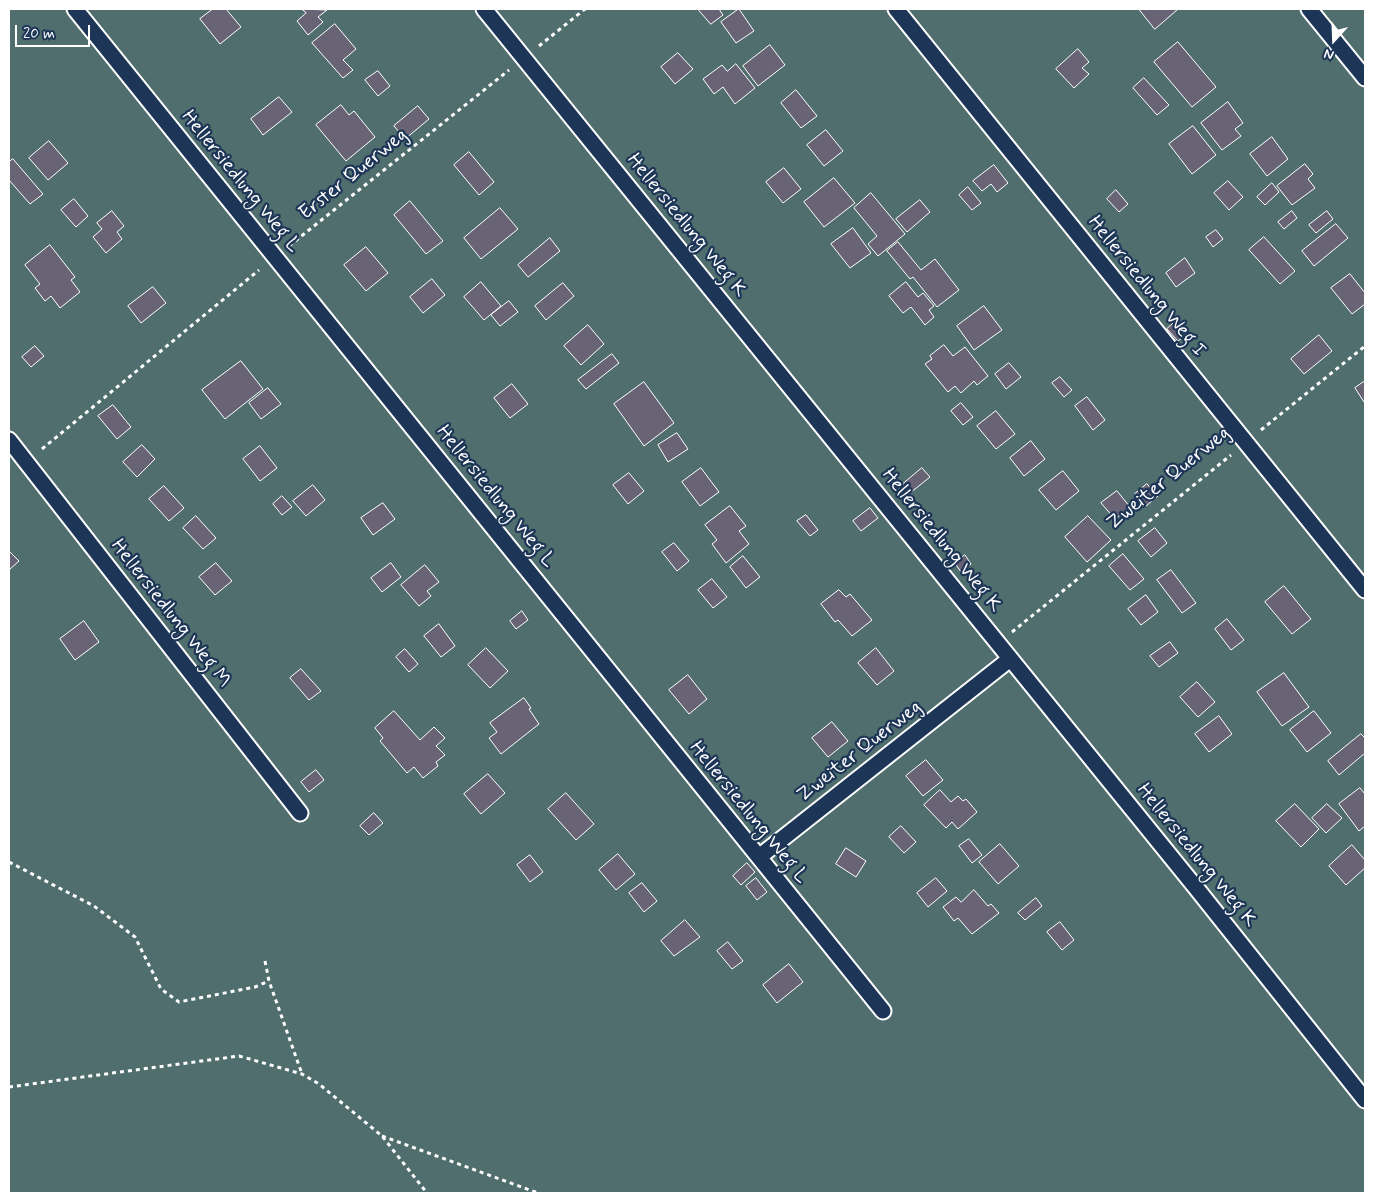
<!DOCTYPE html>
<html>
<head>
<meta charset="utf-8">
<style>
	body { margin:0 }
	#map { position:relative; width:1374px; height:1202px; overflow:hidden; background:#1d3557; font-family:Mynerve,sans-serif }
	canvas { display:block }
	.frame { position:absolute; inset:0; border:10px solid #fff; pointer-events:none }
	.north { position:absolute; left:1309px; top:15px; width:50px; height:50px; -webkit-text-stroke:4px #1d3557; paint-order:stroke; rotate:200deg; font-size:14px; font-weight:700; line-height:20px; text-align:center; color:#fff }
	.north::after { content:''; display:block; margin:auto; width:18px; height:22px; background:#fff; clip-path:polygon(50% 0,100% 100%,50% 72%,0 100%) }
	.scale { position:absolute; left:15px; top:25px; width:75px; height:22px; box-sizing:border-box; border:2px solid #fff; border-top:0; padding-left:6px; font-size:15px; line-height:18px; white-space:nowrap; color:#fff; -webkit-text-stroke:4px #1d3557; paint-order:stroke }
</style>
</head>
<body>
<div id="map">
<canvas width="1374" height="1202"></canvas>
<div class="frame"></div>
<div class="north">N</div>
<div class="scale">20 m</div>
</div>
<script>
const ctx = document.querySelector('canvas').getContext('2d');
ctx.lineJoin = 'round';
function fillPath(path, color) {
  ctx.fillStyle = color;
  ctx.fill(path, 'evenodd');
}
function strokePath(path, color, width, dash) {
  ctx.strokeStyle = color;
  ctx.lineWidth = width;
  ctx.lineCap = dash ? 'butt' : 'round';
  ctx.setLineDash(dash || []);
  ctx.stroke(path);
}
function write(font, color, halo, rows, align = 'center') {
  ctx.font = font + ' Mynerve,sans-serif';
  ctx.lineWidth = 4.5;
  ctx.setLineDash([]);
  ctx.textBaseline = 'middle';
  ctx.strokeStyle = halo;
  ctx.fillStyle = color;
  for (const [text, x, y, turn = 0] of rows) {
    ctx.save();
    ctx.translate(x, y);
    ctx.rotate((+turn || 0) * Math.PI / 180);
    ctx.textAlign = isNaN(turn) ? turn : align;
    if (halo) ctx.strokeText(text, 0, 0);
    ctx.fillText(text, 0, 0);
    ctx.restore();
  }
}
const green = new Path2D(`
	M9,9H1365V1193H9Z`);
const building = new Path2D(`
	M213,9H226L241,27L220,44L200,19Z
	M302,9L327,10L318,17L323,22L308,35L297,21L306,13Z
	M698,9H719L723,15L711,24Z
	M739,9L754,31L736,43L721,22Z
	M1139,9H1176L1177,10L1155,29Z
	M335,24L356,49L343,60L353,70L343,78L312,43Z
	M1178,42L1216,87L1192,107L1154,62Z
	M770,45L785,65L758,86L743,66Z
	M1078,49L1089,62L1082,68L1089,74L1074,88L1056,69Z
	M678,53L693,69L675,84L661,67Z
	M736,64L755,88L735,104L723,87L714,94L703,79L722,65L727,71Z
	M378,71L390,86L378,96L365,80Z
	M1144,78L1169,105L1157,115L1133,88Z
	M796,90L817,116L801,128L781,103Z
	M279,97L292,112L263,135L251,119Z
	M1228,102L1243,123L1235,129L1241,136L1222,150L1201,123Z
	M341,105L349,115L354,111L375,137L346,161L316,125Z
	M418,106L429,119L405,139L394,126Z
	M1193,126L1216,155L1192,174L1169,144Z
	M826,130L843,151L824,166L807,145Z
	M1272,137L1288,159L1267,176L1250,154Z
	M49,141L68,163L48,180L29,158Z
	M469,152L494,182L479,195L454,165Z
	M13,159L43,194L30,204L9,180V162Z
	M1305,164L1313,174L1308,179L1315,188L1292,205L1277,186Z
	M994,165L1008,183L997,192L991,184L982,191L973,181Z
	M784,168L801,189L783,203L766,182Z
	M834,178L855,203L824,227L804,202Z
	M1228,181L1243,197L1229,210L1214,193Z
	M1272,183L1279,192L1265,205L1257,197Z
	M968,187L981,203L972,210L959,195Z
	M1116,190L1128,204L1119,212L1107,199Z
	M871,193L905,234L878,256L868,244L877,236L854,208Z
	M74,199L88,216L76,227L61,210Z
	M920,200L930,212L907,232L896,219Z
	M410,201L443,241L426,254L394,215Z
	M500,208L518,229L481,259L464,238Z
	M112,211L124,226L117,232L122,239L106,253L93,237L102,229L97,223Z
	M1292,211L1297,218L1284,229L1278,222Z
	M1327,211L1333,219L1316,233L1309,225Z
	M1336,224L1348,238L1314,266L1302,251Z
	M853,228L871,253L850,268L831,244Z
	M1216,230L1223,239L1213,247L1206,237Z
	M1264,237L1295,271L1280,284L1249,250Z
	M550,238L560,251L528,277L518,265Z
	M898,242L921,270L935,259L959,290L937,307L913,277L910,279L887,251Z
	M50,245L75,277L71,280L80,292L60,308L51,296L45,301L35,288L40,284L25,265Z
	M366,247L388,273L366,291L344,265Z
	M1185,258L1195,273L1176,287L1166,273Z
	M1350,274L1365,293V304L1352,314L1331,288Z
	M432,279L445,295L423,313L410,297Z
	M481,282L501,306L484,320L464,297Z
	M906,282L918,297L923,293L934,306L929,310L934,317L925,325L911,307L903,313L889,296Z
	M563,283L574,296L546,320L535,306Z
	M153,287L166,303L141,323L128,306Z
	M509,301L518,312L500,326L491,315Z
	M984,306L1002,330L974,350L957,326Z
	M1177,320L1188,333L1178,341L1167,329Z
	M588,325L604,344L581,365L564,346Z
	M1319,335L1332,351L1304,374L1291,359Z
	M944,345L953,356L965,347L988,376L977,385L974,381L961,393L955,386L948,392L925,364L932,359L930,356Z
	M35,346L44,356L31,367L22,357Z
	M612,354L619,363L586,389L578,380Z
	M241,361L263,389L225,419L202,390Z
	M1009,363L1021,377L1006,389L995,374Z
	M1060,377L1072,390L1064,397L1052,383Z
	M1365,381V402H1364L1355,388Z
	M644,382L674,423L644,446L614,404Z
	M512,384L528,404L510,418L494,398Z
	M268,388L281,404L261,419L249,403Z
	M1087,397L1105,420L1093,430L1075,406Z
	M961,403L973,417L963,425L951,411Z
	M113,405L131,427L117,439L98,416Z
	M996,411L1015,434L996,449L977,426Z
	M677,433L688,449L668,462L658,445Z
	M1031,441L1045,459L1024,476L1010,458Z
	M142,445L155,459L137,477L123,462Z
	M260,446L277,468L260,481L243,459Z
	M701,468L719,492L700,506L682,482Z
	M922,468L930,477L910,493L903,484Z
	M1063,471L1079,491L1056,510L1039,490Z
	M629,473L644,491L628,504L613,485Z
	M1147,484L1158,496L1146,506L1135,494Z
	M313,485L325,500L306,516L293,501Z
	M164,486L184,508L169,521L149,499Z
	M1117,491L1130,507L1115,519L1101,503Z
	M282,496L292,507L282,515L273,504Z
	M383,503L395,519L373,535L361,518Z
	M730,506L746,526L739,531L749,544L726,563L712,544L717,540L705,525Z
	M870,508L878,518L861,531L853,521Z
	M806,515L818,530L810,536L797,521Z
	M196,516L216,538L203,549L183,528Z
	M1088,516L1111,540L1087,562L1065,537Z
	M1155,528L1167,543L1151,557L1138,541Z
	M674,543L689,561L677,571L662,552Z
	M9,551L19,561L9,570Z
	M1123,554L1144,579L1130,590L1109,566Z
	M965,555L971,564L961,572L955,563Z
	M743,556L760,577L746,588L730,567Z
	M216,563L232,581L215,595L199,577Z
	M391,563L401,577L382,592L371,578Z
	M425,565L439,582L427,591L431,596L419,606L401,585Z
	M1171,570L1196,603L1182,613L1157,580Z
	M712,579L727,597L713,608L698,590Z
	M1284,586L1311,619L1292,634L1265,602Z
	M839,590L846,597L850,594L872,620L852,636L838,620L835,622L821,604Z
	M1146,595L1158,612L1141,625L1128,609Z
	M522,611L528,620L516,629L510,621Z
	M1227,619L1244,640L1231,650L1215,629Z
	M84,621L99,642L75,660L60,639Z
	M439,624L455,646L441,657L424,636Z
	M1170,642L1178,653L1159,667L1150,656Z
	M486,648L508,671L490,688L468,665Z
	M876,648L894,671L877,685L858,663Z
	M405,649L418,664L409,672L396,657Z
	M301,669L321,691L309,700L290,678Z
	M1284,673L1309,707L1282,726L1257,692Z
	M688,675L707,699L689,714L669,690Z
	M1197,682L1215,702L1198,717L1180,697Z
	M524,698L531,708L529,709L539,724L501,754L489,738L497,732L490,723Z
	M394,711L420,740L434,727L445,738L436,746L445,755L436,762L438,766L423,778L414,767L407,773L380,741L383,738L375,728Z
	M1314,711L1331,733L1307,752L1290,730Z
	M1219,716L1232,734L1209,752L1195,734Z
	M832,722L848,741L828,757L812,738Z
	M1361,734L1365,738V753L1339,775L1328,761Z
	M926,760L943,780L923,796L906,776Z
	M316,770L324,780L309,792L301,782Z
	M488,774L505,793L481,814L464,794Z
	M1360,788L1365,794V826L1359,831L1339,804Z
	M940,790L951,802L958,796L963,801L966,799L977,812L958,829L952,822L946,828L924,805Z
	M566,793L594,824L576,840L548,809Z
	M1295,804L1319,829L1301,847L1276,821Z
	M1327,804L1342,818L1326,833L1312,818Z
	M374,813L383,823L369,835L360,826Z
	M901,826L916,842L904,853L889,837Z
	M969,839L982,855L972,863L959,846Z
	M1000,844L1019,866L998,884L979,862Z
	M1352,845L1365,860V868L1346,885L1329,866Z
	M846,848L866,861L856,877L836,864Z
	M618,854L635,874L616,890L599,870Z
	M530,855L543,872L530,882L517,865Z
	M747,863L755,872L741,885L733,876Z
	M756,878L767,892L757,900L746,886Z
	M936,878L947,891L928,907L917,893Z
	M642,883L657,901L644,912L629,893Z
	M974,890L988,906L991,904L999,913L972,934L958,918L954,921L943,907L956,897L961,902Z
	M1036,898L1042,906L1025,920L1018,913Z
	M685,920L700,937L674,956L661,941Z
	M1060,922L1074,940L1062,950L1047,932Z
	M728,942L743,961L732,969L717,951Z
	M789,964L803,982L777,1003L763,985Z`);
const path = new Path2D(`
	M539,46L585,9
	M289,246L509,70
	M1261,430L1365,346
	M42,449L259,270
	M1012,632L1231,455
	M9,862L94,906L135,937L161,989L179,1002L255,987L269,981
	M265,961L269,981L302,1074
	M9,1087L239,1056L302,1074L319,1084L382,1136L427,1193
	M382,1136L538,1193`);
const service = new Path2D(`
	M75,9L883,1011
	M484,9L1197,889L1365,1100
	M896,9L1365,590
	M1309,9L1365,78
	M9,440L300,813
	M759,857L1010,659`);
const streetNames = [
	["Erster Querweg",354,175,-39],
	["Hellersiedlung Weg L",240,182,51],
	["Hellersiedlung Weg K",686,226,51],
	["Hellersiedlung Weg I",1146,287,51],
	["Zweiter Querweg",1169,479,-39],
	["Hellersiedlung Weg L",495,497,51],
	["Hellersiedlung Weg K",941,541,51],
	["Hellersiedlung Weg M",170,614,52],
	["Zweiter Querweg",860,752,-38],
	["Hellersiedlung Weg L",748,813,51],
	["Hellersiedlung Weg K",1196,856,51]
];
fillPath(green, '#506e6d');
fillPath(building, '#686375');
strokePath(building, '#fff', 1);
strokePath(service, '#fff', 19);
strokePath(path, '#fff', 3, [4, 4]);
strokePath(service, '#1d3557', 15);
write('20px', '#fff', '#1d3557', streetNames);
</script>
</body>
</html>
